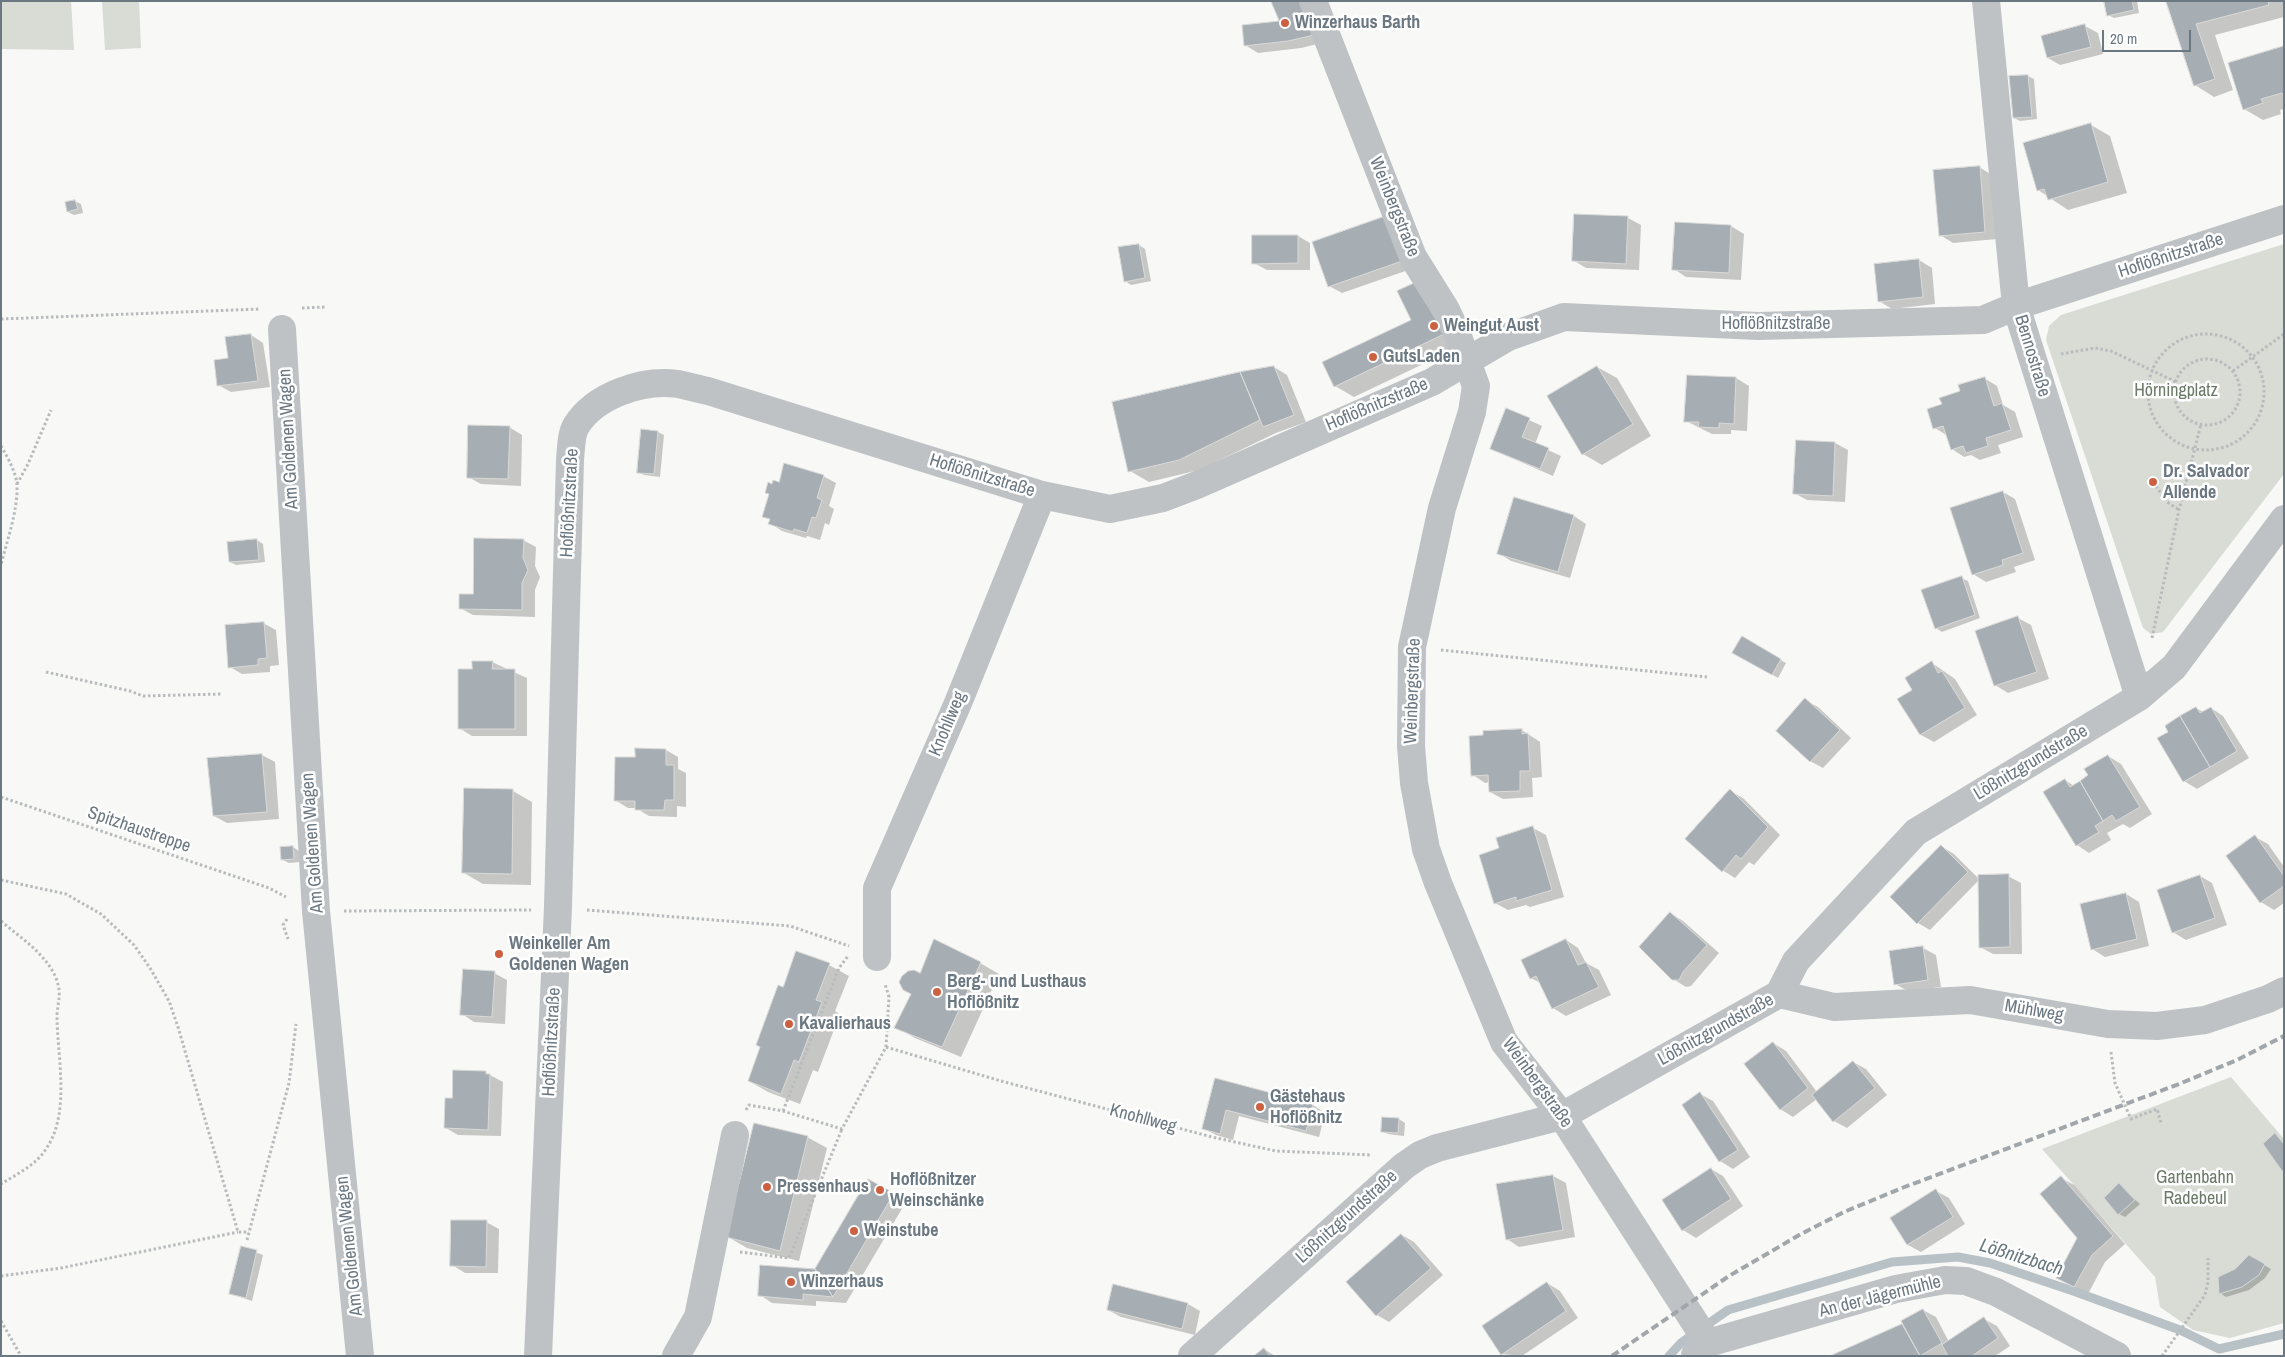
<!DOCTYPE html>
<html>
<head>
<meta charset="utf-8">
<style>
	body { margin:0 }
	#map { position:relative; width:2285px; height:1357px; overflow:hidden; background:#f8f8f6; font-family:"Archivo Narrow",sans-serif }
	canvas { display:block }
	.frame { position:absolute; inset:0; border:2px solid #6b7882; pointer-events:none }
	.scale { position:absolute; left:2102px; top:30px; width:89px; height:22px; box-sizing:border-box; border:2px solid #6b7882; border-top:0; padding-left:6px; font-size:15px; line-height:18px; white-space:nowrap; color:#6b7882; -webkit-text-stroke:4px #fff; paint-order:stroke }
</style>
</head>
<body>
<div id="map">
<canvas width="2285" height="1357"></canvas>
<div class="frame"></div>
<div class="scale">20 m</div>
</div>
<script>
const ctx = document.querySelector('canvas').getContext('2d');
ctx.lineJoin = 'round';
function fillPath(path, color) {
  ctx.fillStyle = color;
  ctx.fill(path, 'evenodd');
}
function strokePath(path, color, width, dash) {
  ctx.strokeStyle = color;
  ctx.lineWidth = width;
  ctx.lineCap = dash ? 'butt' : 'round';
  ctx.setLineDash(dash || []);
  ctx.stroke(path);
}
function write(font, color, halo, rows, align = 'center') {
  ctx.font = font + ' "Archivo Narrow",sans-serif';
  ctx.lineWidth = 5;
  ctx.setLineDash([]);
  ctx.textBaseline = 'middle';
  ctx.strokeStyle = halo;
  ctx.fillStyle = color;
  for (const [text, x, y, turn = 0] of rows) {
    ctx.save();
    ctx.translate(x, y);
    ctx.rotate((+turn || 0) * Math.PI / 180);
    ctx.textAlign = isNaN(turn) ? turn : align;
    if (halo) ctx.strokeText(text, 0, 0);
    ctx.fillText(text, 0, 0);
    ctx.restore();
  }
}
const green = new Path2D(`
	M1,1H71L74,50L1,49Z
	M102,1H139L141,48L105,50Z
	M2284,244V474L2163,632L2151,634L2143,628L2046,340L2049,326L2061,315Z
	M2231,1077L2284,1139V1323L2230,1338L2193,1330L2160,1307L2155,1277L2042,1149Z`);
const shadow = new Path2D(`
	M2105,1H2137L2139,13L2114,18L2108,15Z
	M2172,1H2284V17L2215,35L2233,90L2214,97L2195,85Z
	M1281,22L1326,42L1301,48L1258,53L1245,45Z
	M2085,26L2098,33L2103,54L2060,65L2048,58Z
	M2284,47V109L2280,110L2281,114L2263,120L2244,109Z
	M2028,76L2034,79L2037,119L2020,121L2014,118Z
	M2091,125L2110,136L2127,193L2068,210L2038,190Z
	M1979,167L1992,175L1997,239L1953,243L1940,235Z
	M75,201L81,204L83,213L74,215L68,212Z
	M1575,215L1628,218L1641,225L1639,270L1586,268L1573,260Z
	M1386,217L1414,268L1342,293L1329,286Z
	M1676,223L1731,226L1744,234L1741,280L1686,277L1674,269Z
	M1298,236L1310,243V270H1267L1254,263Z
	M1139,245L1145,249L1151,281L1131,285L1125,281Z
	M1919,260L1932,268L1935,304L1892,309L1879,301Z
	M1438,294L1463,345L1354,397L1335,386L1413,321Z
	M251,335L263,343L270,387L231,392L218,385L229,359Z
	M1274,367L1287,375L1306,422L1276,433L1199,470L1149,482L1130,471L1114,403Z
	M1597,367L1617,378L1651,436L1602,465L1583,454Z
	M1688,376L1736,378L1749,386L1747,431L1731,430V434H1712L1686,421Z
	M1984,378L1997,386L2003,405L2015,412L2023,437L1998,445L2001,453L1980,460L1971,455L1964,457L1952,449L1948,436L1935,428L1962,392Z
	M1507,410L1542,426L1535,444L1561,456L1553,476L1491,449Z
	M509,427L522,435L521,486L481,484L468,477Z
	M658,432L664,435L660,477L644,475L638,472Z
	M1835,443L1848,450L1845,502L1807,500L1794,493Z
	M823,476L836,483L829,506L834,509L829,525L825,523L820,540L807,536L806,538L782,531L770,523L771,520L764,516L770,495L766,492L773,486Z
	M2003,492L2015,499L2035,560L2014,567L2016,572L1986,582L1973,574Z
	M1515,499L1574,516L1586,524L1570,578L1511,561L1498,553Z
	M257,540L263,544L265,562L236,565L230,562Z
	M523,540L536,547L535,566L540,577L535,590V617L473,615L460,608L475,596Z
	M1961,578L1968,581L1980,618L1942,632L1936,628Z
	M2018,618L2031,625L2049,679L2008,693L1995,685Z
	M263,623L276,630L279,665L270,666V672L242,674L230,667Z
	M1742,638L1786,663L1778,678L1734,652Z
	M492,662L527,678V736H472L459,728L474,671Z
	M1932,663L1955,679L1977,715L1934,742L1921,735L1914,690Z
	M1805,700L1818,707L1851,738L1823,768L1810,761Z
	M2196,708L2203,712L2211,708L2223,716L2249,758L2197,789L2184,781L2170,732Z
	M1522,730L1540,742L1542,777L1532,778L1533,797L1503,799L1490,792V782L1485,783L1473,775Z
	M666,750L678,757V769L686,773V807L677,806V817L649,816L636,808H628L615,800Z
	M262,755L275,762L279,819L227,823L214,816Z
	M2108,756L2121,764L2152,814L2130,828L2123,824L2107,833L2111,840L2089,853L2077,845L2065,780L2074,786L2090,776Z
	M513,791L532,802L531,885L483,884L464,873Z
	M1730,791L1743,798L1780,835L1754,865L1749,862L1735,878L1722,870Z
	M1533,828L1546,835L1564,897L1530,907L1526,905L1508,910L1495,903L1501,849Z
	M2255,837L2268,844L2284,867V903L2274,910L2261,902L2228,856Z
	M1941,846L1954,854L1979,879L2008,876L2021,883L2022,954H1993L1980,947L1979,880L1930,930L1918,923Z
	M293,847L299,851L300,862L289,863L283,860Z
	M2200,876L2212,883L2227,925L2186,940L2173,932Z
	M2126,894L2139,902L2149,946L2105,957L2092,949Z
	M1670,913L1683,921L1719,953L1691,986L1686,987L1673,979Z
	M1566,940L1578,948L1586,963L1599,970L1611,995L1566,1016L1553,1008L1542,984L1531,978Z
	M1923,948L1936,955L1941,987L1908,991L1895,984Z
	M980,963L999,974L961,1057L915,1038L896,1027L921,975Z
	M829,965L849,976L835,1011L840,1014L818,1072L813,1070L800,1104L768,1092L749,1081L784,989Z
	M494,973L507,980L505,1024L474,1022L462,1014Z
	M1773,1043L1786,1051L1817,1092L1853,1062L1866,1069L1887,1095L1847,1128L1834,1121L1817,1099L1793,1117L1780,1109Z
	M486,1073L503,1082L501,1136L458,1135L446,1128L454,1099Z
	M1216,1079L1313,1105L1325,1113L1319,1137L1239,1116L1233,1140L1216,1135L1203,1128Z
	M1700,1094L1713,1101L1750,1157L1733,1169L1720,1161Z
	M1399,1119L1405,1123L1404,1136L1388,1134L1382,1131Z
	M807,1137L827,1148L799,1261L747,1248L728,1237Z
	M1711,1169L1723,1176L1743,1206L1696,1238L1683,1230Z
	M1553,1176L1566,1183L1575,1237L1519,1247L1507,1239L1498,1185Z
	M2061,1178L2074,1185L2125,1244L2105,1262L2088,1294L2070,1285L2079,1238Z
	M869,1181L906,1202L846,1303L816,1301V1306L772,1303L760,1295L815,1271Z
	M2119,1185L2140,1204L2125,1217L2119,1214Z
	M1936,1191L1949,1198L1965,1224L1921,1252L1908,1245L1892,1218Z
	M486,1222L499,1229L498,1273H465L452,1265Z
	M1402,1235L1414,1242L1443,1275L1389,1322L1377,1315Z
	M242,1247L263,1255L252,1301L231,1294Z
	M2249,1256L2271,1269L2265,1278L2249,1290L2226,1297L2220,1293L2235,1270Z
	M1547,1283L1560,1291L1578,1318L1522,1356L1502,1354Z
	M1188,1304L1200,1311L1195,1335L1121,1317L1108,1310Z
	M1923,1310L1936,1317L1949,1342L1984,1319L1997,1326L2010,1346L1995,1356H1950L1948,1354L1945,1356H1833L1904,1324Z
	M1264,1349L1275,1356H1256Z`);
const stream = new Path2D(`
	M1669,1356L1681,1343L1728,1310L1892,1262L1958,1257L1990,1263L2076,1292L2180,1330L2219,1349L2284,1334`);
const building = new Path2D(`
	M1271,1H1301L1314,35L1288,41L1244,46L1242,25L1279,21Z
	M2104,1H2132L2134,10L2107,16Z
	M2166,1H2268L2269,5L2196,24L2215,79L2194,86Z
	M2085,24L2091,47L2047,58L2041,36Z
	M2284,46V98L2282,93L2261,99L2263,103L2243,110L2228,63Z
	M2028,75L2032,117L2013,118L2009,76Z
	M2091,123L2108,182L2048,200L2044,189L2037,191L2023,143Z
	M1980,166L1985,232L1939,236L1933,170Z
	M75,200L78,209L67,212L65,202Z
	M1574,214L1628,216L1626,264L1572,261Z
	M1386,216L1402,261L1328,287L1312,242Z
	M1675,222L1731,225L1729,273L1672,270Z
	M1252,235H1298V263L1252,264Z
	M1139,244L1145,278L1124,282L1118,247Z
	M1919,259L1923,297L1878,302L1874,264Z
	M1419,281L1444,334L1334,387L1322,362L1411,320L1397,291Z
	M251,334L258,381L217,386L214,360L228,358L225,337Z
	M1274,366L1294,415L1263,427L1240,372Z
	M1597,366L1633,424L1582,455L1547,396Z
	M1240,372L1260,420L1179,460L1128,472L1112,402Z
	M1687,375L1736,377L1734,424L1719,423V428L1698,427L1699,422H1684Z
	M1985,377L1994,406L2002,403L2011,430L1986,438L1988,446L1966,453L1963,446L1951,450L1943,426L1933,429L1927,409L1942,404L1939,398L1960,391L1958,385Z
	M1506,408L1530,418L1522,437L1549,448L1540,469L1490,449Z
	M468,425L510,426L508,479L467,478Z
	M641,429L658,431L654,474L637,473Z
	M1796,440L1835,442L1833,496L1793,494Z
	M784,463L824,475L817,498L822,500L816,518L812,517L807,533L794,529L793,532L768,524L770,519L762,517L769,494L765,493L768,482L772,484L773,480L779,482Z
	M2003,491L2023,553L2002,560L2003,565L1972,575L1950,508Z
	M1514,497L1574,515L1558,572L1497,554Z
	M474,538L524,539L523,558L528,570L522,583V610L459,609V594H473Z
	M257,539L259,560L229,562L227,542Z
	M1962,576L1975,615L1935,629L1921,590Z
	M2018,616L2037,672L1994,686L1975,631Z
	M264,622L267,658L258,659V665L228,668L225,625Z
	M1742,636L1781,659L1772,675L1732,653Z
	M472,661H493L492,669H515V729H458V669H472Z
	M1932,661L1938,673L1942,671L1965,708L1920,735L1897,699L1912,690L1905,678Z
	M1805,698L1840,730L1810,762L1776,731Z
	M2196,707L2200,713L2211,707L2237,751L2210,767L2180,716Z
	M2180,716L2210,767L2183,782L2157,738L2168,732L2165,726Z
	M1522,729V734L1528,733L1530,771H1520V791L1489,792L1488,775L1471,776L1469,736L1483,735V731Z
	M635,748L666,749V765H674V800H665L664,810H635V801H614L615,757H635Z
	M262,754L267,812L213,816L207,758Z
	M2108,755L2140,807L2116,821L2112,815L2103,821L2080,781L2088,775L2084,769Z
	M2065,779L2070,787L2080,781L2103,821L2095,826L2099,832L2076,846L2043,792Z
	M464,788L513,789L512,874L462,873Z
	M1730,789L1768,827L1741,859L1736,855L1722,872L1685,839Z
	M1533,826L1552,890L1516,901V897L1494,904L1479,855L1499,848L1496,838Z
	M2255,835L2284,876V886L2260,903L2226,856Z
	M1941,845L1968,872L1917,924L1890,897Z
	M293,846L294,859L281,860L280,847Z
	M2009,874L2010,947L1979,948L1978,875Z
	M2200,875L2215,918L2172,933L2157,890Z
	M2126,893L2137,939L2091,950L2080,904Z
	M1670,912L1707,945L1683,972L1679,980H1672L1639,947Z
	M934,939L981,962L942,1047L894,1028L911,994L903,990L899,982L902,976L908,971L914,970L920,973Z
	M1566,939L1578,965L1586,962L1599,987L1552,1009L1536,976L1530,979L1521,960Z
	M1923,946L1928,980L1894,985L1889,951Z
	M796,951L830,963L816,1000L822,1002L799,1062L794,1060L781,1094L748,1081L760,1047L756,1045L778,985L783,987Z
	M463,969L495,971L492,1017L460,1015Z
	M1773,1042L1808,1088L1780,1110L1744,1064Z
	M1853,1061L1875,1088L1833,1122L1812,1095Z
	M453,1070L486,1071V1074H490L488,1130L444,1128L445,1098H452Z
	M1215,1078L1313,1104L1306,1131L1226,1110L1220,1134L1202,1129Z
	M1700,1092L1738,1150L1719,1162L1682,1105Z
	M1382,1117L1399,1118L1398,1133L1381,1132Z
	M754,1123L808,1136L780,1251L726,1237Z
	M2275,1133L2284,1144V1170L2282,1171L2263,1144Z
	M1711,1168L1731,1199L1682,1231L1662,1200Z
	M1553,1175L1563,1230L1506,1240L1496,1184Z
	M2061,1176L2113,1236L2092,1255L2074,1287L2056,1278L2077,1238L2040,1194Z
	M868,1179L894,1193L833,1297L815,1269Z
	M2119,1183L2135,1200L2118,1215L2104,1198Z
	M1936,1189L1953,1217L1907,1245L1890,1218Z
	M451,1220H487L486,1267L450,1266Z
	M1401,1234L1431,1268L1376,1316L1346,1282Z
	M241,1246L257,1250L246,1298L229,1294Z
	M2249,1255L2265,1264L2259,1275L2242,1287L2219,1294L2218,1277L2235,1269Z
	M760,1265L815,1269L833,1297L803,1294V1300L758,1296Z
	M1547,1282L1566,1311L1501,1355L1482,1326Z
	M1113,1284L1188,1303L1182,1329L1107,1310Z
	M1923,1309L1942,1343L1920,1356L1901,1321Z
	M1984,1317L1998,1338L1972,1356H1948L1942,1345Z
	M1902,1324L1920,1356H1830Z
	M1264,1348L1270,1356H1254Z`);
const path = new Path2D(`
	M302,308L325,307
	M1,319L260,309
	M2148 392a58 58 0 1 1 116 0a58 58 0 1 1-116 0Z
	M2061,354L2095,348L2111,351L2176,382
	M2174 392a33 33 0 1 1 66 0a33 33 0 1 1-66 0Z
	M2233,371L2284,334
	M1,446C8,458 16,472 17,485C18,511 7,540 1,565
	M17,484L28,464L51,410
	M2156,486L2167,502L2179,510
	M2152,638L2179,510L2201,424
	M1441,650L1707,677
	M46,672L130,691L143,696L222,694
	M1,797L269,888L286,897
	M1,880L66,894L101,914L134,945L150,968L169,1001L178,1027L238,1232H249
	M587,910L790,926L849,946
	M344,911L531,910
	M287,919L283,925L288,939
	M1,921C22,939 45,953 56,978C62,994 58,1000 57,1015C57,1056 71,1113 46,1149C36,1165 17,1174 1,1184
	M886,1047L1001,1081L1212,1137L1276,1151L1372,1155
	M2111,1052L2115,1083L2131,1119L2157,1109L2161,1123
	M746,1110L749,1105L783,1111L842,1129L886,1047L889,997L885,984
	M783,1111L839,968L848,956
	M247,1240L289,1083L296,1024
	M740,1252L789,1258L842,1129
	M1,1276L61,1268L238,1232
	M1,1321L21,1356
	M2162,1356L2205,1295L2208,1282V1258`);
const minor = new Path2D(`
	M1313,1L1413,257L1446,310L1456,331L1476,386L1472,412L1442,508L1412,647L1411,746L1414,783L1426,849L1438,883L1504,1042L1562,1116L1708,1343
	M1986,1L2016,306L2139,697
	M282,329L316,911L360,1356
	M877,957V888L958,703L1042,495
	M1779,994L1834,1007L1970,1000L2108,1024L2157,1026L2205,1020L2268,999L2284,991
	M1695,1355L1708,1343L1896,1289L1945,1280L1966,1281L1996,1292L2117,1356
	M538,1356L558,907L570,460C571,450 571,434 576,426C595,395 643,379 678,384C688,386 698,389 708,391L1042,495L1110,509L1163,498L1197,485L1432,382L1508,337L1564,317L1758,326L1983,320L2016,306L2284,219
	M676,1356L698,1317L735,1135
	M1192,1356L1404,1166L1420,1155L1437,1148L1562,1116L1779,994L1796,961L1916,832L2139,697L2174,667L2284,519`);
const rail = new Path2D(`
	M1612,1356L1729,1276L1801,1234L1844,1212L1902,1188L2179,1084L2237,1060L2284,1036`);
const markers = [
	[1285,23,5,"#cc6041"],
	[1434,326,5,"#cc6041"],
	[1373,357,5,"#cc6041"],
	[2153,482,5,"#cc6041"],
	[499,954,5,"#cc6041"],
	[937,992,5,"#cc6041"],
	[789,1024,5,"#cc6041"],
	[1260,1107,5,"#cc6041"],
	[767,1187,5,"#cc6041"],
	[880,1190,5,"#cc6041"],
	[854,1231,5,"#cc6041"],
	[791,1282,5,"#cc6041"]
];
const poiNames = [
	["Winzerhaus Barth",1295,23],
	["Weingut Aust",1444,326],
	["GutsLaden",1383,357],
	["Dr. Salvador",2163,472],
	["Allende",2163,493],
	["Weinkeller Am",509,944],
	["Goldenen Wagen",509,965],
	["Berg- und Lusthaus",947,982],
	["Hoflößnitz",947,1003],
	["Kavalierhaus",799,1024],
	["Gästehaus",1270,1097],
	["Hoflößnitz",1270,1118],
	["Hoflößnitzer",890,1180],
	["Weinschänke",890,1201],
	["Pressenhaus",777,1187],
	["Weinstube",864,1231],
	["Winzerhaus",801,1282]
];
const streetNames = [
	["Weinbergstraße",1394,207,68],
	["Hoflößnitzstraße",2171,256,-18],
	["Hoflößnitzstraße",1776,324],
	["Bennostraße",2032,356,73],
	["Hoflößnitzstraße",1377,405,-23],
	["Am Goldenen Wagen",289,439,-93],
	["Hoflößnitzstraße",982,476,17],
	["Hoflößnitzstraße",570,503,-87],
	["Weinbergstraße",1413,691,-88],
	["Knohllweg",948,724,-67],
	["Lößnitzgrundstraße",2031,763,-31],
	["Spitzhaustreppe",139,830,19],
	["Am Goldenen Wagen",313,843,-94],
	["Mühlweg",2034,1011,10],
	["Lößnitzgrundstraße",1716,1030,-29],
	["Hoflößnitzstraße",552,1042,-87],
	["Weinbergstraße",1537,1083,54],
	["Knohllweg",1143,1119,15],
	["Lößnitzgrundstraße",1347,1217,-42],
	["Am Goldenen Wagen",350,1246,-96],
	["An der Jägermühle",1880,1297,-14]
];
const parkNames = [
	["Hörningplatz",2176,391],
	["Gartenbahn",2195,1178],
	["Radebeul",2195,1199]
];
const waterNames = [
	["Lößnitzbach",2021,1258,17]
];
fillPath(green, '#d8dcd5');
fillPath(shadow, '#0003');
strokePath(stream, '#b8c2c6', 9);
fillPath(building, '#a7aeb3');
strokePath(building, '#d9d9d8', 1);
strokePath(path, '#b8bbbd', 3, [2.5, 2.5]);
strokePath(minor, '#bec2c4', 28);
strokePath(rail, '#a0a6aa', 4, [8, 4]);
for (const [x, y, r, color] of markers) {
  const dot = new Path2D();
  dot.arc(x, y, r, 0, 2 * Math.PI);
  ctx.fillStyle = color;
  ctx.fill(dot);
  strokePath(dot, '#fff', 2);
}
write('bold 18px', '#6b7882', '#fff', poiNames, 'left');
write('18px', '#6b7882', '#fff', streetNames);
write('18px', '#6c7a69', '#fff', parkNames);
write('italic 19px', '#67787e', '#fff', waterNames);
</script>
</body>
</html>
